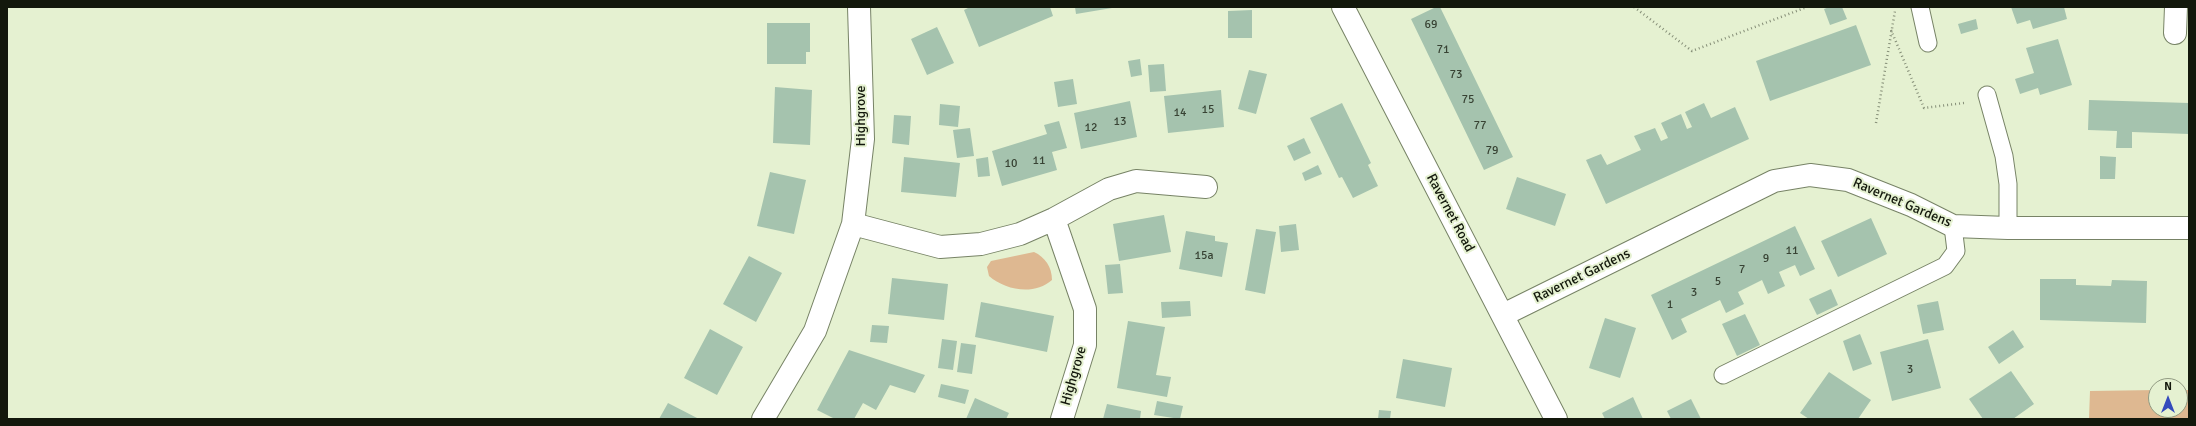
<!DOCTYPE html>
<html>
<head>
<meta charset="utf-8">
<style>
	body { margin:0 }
	#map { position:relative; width:2196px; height:426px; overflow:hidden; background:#e5f1d1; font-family:Signika,sans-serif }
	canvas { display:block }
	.frame { position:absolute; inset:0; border:8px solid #13180c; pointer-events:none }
	.north { position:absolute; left:2148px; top:378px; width:40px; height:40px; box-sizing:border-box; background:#e5f1d1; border:1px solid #919a82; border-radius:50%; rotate:0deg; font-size:11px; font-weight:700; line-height:16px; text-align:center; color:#13180c }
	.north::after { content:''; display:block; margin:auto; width:14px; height:18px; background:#344abc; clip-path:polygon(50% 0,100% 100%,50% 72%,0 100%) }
</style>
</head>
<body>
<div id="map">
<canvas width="2196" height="426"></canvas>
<div class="frame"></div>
<div class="north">N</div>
</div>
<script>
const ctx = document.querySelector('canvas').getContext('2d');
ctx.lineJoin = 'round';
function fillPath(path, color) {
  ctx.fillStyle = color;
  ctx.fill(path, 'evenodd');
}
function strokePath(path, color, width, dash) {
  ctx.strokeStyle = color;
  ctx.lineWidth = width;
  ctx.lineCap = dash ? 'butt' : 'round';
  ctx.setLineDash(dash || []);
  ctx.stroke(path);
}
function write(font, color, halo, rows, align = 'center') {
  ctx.font = font + ' Signika,sans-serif';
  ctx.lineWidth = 4;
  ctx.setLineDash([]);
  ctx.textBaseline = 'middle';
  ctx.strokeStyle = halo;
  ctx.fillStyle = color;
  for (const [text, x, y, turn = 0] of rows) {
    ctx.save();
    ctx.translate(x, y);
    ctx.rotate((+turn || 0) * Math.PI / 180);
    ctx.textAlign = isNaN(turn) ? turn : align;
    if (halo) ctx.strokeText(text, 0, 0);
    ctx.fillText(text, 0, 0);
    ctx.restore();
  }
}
const green = new Path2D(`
	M1034,252C1045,257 1052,267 1052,280C1034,296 1005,290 989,276L987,267L991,261Z
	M2156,390V410H2180V390H2189V419H2089L2090,391Z`);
const building = new Path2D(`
	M970,7H1050L1053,16L979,47L964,10Z
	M1075,7H1112V8L1076,14Z
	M1436,7H1440L1513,157L1484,170L1411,19Z
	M1829,7H1842L1847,19L1830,25L1824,9Z
	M2011,7H2064L2067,19L2033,29L2030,20L2017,24Z
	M1252,10V38H1228V11Z
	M1976,19L1978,29L1961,34L1958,24Z
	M767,23H810V52H806V64H767Z
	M1856,25L1871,65L1770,101L1756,61Z
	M937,27L954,63L927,75L911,39Z
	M2058,39L2072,85L2040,95L2038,88L2020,94L2015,79L2034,73L2026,48Z
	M1140,59L1142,75L1131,77L1128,61Z
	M1164,64L1166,91L1150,92L1148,65Z
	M1249,70L1267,74L1256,114L1238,109Z
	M1073,79L1077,104L1058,107L1054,82Z
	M775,87L812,90L810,145L773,143Z
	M1221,90L1224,127L1168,133L1164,96Z
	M2089,100L2189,103V134L2132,132V148H2116L2117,131L2088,130Z
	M1130,101L1137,137L1081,149L1074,113Z
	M1342,103L1371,163L1368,165L1378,186L1353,198L1342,177L1339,178L1310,118Z
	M1704,103L1711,118L1735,107L1749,139L1606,204L1586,160L1601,154L1607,165L1641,150L1634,136L1655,128L1661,141L1668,138L1661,123L1681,114L1687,129L1692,127L1685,112Z
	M940,104L960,106L958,127L939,125Z
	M894,115L911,116L909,145L892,143Z
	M1059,121L1067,148L1052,152L1057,170L1002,186L992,151L1047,134L1044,125Z
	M970,128L974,156L957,158L953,130Z
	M1304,138L1311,153L1294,161L1287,146Z
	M2100,156L2116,157L2115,179H2100Z
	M904,157L960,163L956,197L901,192Z
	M988,157L990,176L978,177L976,159Z
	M1318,165L1322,174L1305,181L1302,173Z
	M770,172L806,180L794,234L757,226Z
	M1517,177L1566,194L1555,226L1506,209Z
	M1164,215L1171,252L1119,261L1113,224Z
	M1871,218L1887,254L1838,277L1821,241Z
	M1296,224L1299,250L1281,252L1279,226Z
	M1795,226L1815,269L1800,276L1795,265L1779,272L1785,286L1768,294L1762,280L1738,292L1744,304L1726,313L1720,300L1681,319L1687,332L1672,340L1651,295Z
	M1256,229L1276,232L1265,294L1245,290Z
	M1186,231L1215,236V241L1228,243L1222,277L1179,269Z
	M749,256L782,273L756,322L723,304Z
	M1120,264L1123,293L1108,294L1105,265Z
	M892,278L948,284L944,320L888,314Z
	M2040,279H2076V285L2111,286L2112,280L2147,281L2146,323L2040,320Z
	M1831,289L1838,305L1817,315L1809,299Z
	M1190,301L1191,316L1162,318L1161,302Z
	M1938,301L1944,330L1923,334L1917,305Z
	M981,302L1054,316L1047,352L975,337Z
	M1745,314L1760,345L1737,356L1722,324Z
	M1605,318L1636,328L1620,378L1589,368Z
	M1128,321L1165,327L1156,375L1171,377L1167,397L1117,388Z
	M872,325L889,326L887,343L870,342Z
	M710,329L743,347L717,395L684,378Z
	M2013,330L2024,347L1999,364L1988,347Z
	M1860,334L1872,364L1853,371L1843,341Z
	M942,339L957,341L953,370L938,368Z
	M1928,339L1941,388L1892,401L1880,352Z
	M961,343L976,345L972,374L957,372Z
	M849,350L925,375L915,393L890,385L876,410L863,403L854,419H835L817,410Z
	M1403,359L1452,368L1445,407L1396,398Z
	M2011,371L2034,404L2013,419H1983L1969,399Z
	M1829,372L1871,400L1858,419H1809L1800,413Z
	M941,384L969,390L965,404L938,397Z
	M1633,397L1643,419H1605L1602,413Z
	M975,398L1009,413L1006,419H966Z
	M1691,399L1701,419H1671L1667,411Z
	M1157,401L1183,406L1180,419L1154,415Z
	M668,403L699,419H659Z
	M1107,404L1141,411L1140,419H1103Z
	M1379,410L1391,411L1390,419H1378Z`);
const path = new Path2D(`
	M1634,7L1692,51L1807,7
	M1891,30L1924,108L1964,103
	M1876,123L1895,11`);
const service = new Path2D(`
	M1920,7L1928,43
	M1987,95L2004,156L2008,184V228
	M1723,375L1945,266L1956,251L1953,226`);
const minor = new Path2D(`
	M2175,33L2176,7
	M1054,219L1085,309V345L1062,419
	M853,224L940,247L981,244L1020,234L1054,219L1109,189L1136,181L1206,187
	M1503,315L1774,181L1810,175L1848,180L1911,205L1953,226L2008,228H2189
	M763,419L815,331L853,224L863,139L859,7`);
const tertiary = new Path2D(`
	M1343,7L1556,419`);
const numberNames = [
	["69",1431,25],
	["71",1443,50],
	["73",1456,75],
	["75",1468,100],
	["15",1208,110],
	["14",1180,113],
	["13",1120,122],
	["77",1480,126],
	["12",1091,128],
	["79",1492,151],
	["11",1039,161],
	["10",1011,164],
	["11",1792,251],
	["15a",1204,256],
	["9",1766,259],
	["7",1742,270],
	["5",1718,282],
	["3",1694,293],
	["1",1670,305],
	["3",1910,370]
];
const streetNames = [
	["Highgrove",861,116,-90],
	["Ravernet Gardens",1902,203,23],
	["Ravernet Road",1450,213,62],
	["Ravernet Gardens",1582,276,-26],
	["Highgrove",1074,376,-74]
];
fillPath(green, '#deb891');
fillPath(building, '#a5c3ae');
strokePath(service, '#778366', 19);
strokePath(minor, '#778366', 24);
strokePath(tertiary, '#778366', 24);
strokePath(path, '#858e77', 2.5, [1, 3]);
strokePath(service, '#fff', 17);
strokePath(minor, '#fff', 22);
strokePath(tertiary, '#fff', 22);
write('12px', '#384334', null, numberNames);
write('14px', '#13180c', '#e5f1d1', streetNames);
</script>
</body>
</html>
